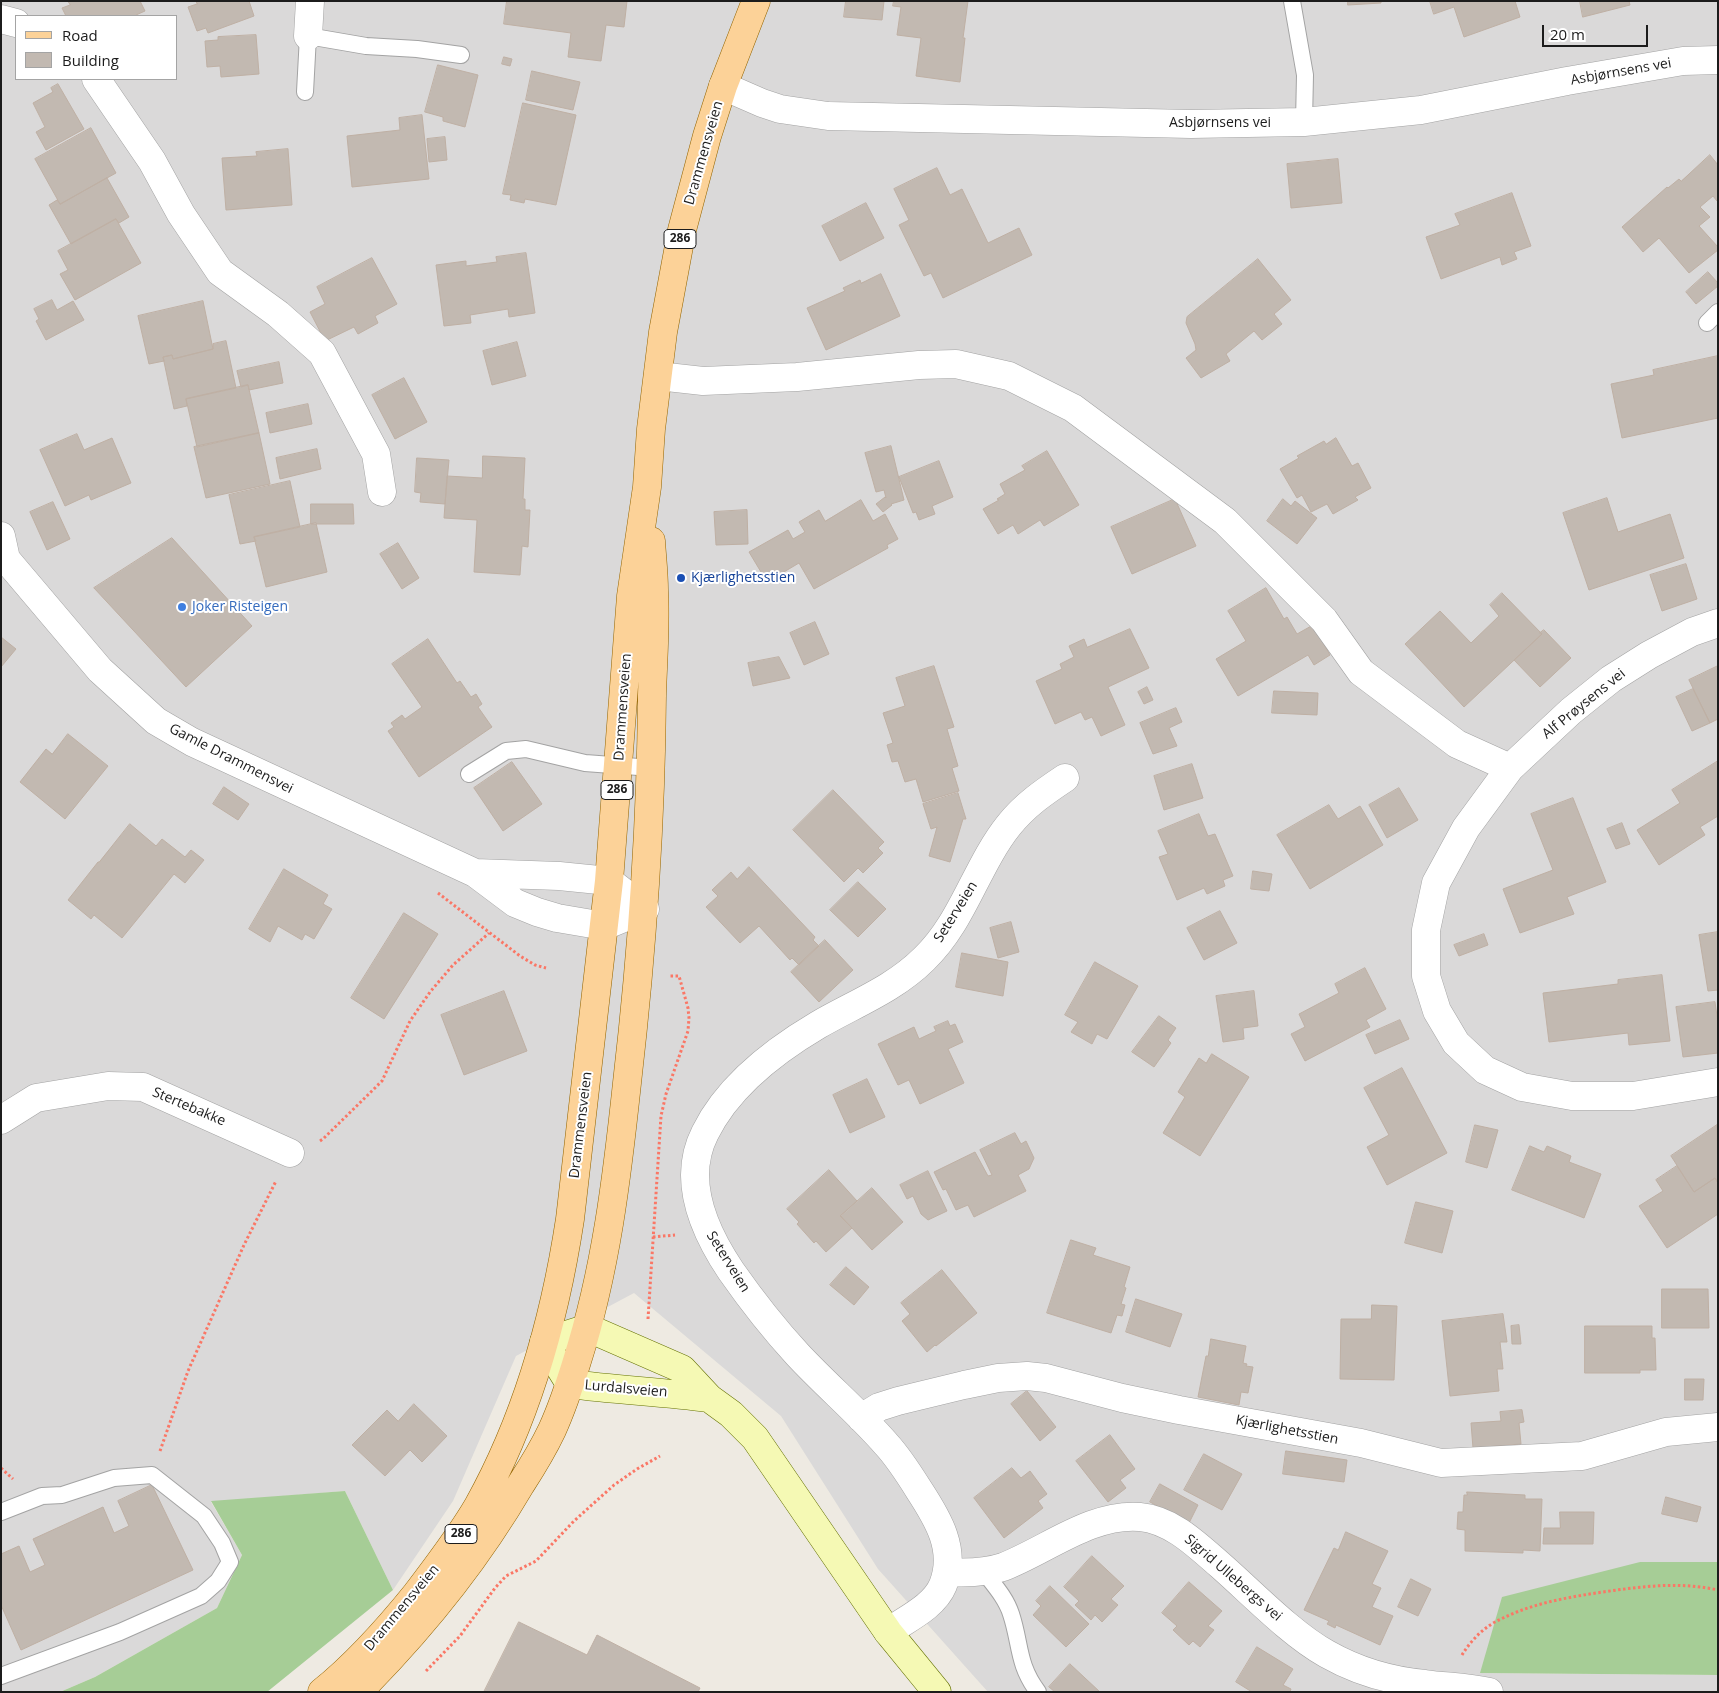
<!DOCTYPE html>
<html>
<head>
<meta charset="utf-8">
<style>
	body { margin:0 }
	#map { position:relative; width:1719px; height:1693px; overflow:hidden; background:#eeeae2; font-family:"Open Sans",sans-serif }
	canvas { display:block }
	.frame { position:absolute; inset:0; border:2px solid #1c1c1c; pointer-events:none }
	.legend { position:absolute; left:15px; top:15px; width:162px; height:65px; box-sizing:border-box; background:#fff; border:1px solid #a4a4a4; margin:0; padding:6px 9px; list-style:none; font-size:15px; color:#1c1c1c }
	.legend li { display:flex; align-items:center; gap:10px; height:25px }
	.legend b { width:25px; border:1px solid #a4a4a4 }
	.scale { position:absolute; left:1542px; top:25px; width:106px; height:22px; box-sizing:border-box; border:2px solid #1c1c1c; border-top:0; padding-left:6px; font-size:15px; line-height:18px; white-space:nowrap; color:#1c1c1c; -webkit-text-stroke:4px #fff; paint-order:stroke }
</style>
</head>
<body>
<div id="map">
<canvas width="1719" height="1693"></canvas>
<div class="frame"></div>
<ul class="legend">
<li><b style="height:6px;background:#fcd298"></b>Road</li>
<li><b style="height:14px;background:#c2b9b1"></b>Building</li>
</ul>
<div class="scale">20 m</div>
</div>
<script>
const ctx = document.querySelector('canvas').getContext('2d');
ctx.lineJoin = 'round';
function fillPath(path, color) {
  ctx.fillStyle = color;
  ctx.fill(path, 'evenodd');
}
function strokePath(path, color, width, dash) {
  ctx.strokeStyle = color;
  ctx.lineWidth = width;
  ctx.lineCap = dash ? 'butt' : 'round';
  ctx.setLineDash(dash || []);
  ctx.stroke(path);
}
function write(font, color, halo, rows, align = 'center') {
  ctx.font = font + ' "Open Sans",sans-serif';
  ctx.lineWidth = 4;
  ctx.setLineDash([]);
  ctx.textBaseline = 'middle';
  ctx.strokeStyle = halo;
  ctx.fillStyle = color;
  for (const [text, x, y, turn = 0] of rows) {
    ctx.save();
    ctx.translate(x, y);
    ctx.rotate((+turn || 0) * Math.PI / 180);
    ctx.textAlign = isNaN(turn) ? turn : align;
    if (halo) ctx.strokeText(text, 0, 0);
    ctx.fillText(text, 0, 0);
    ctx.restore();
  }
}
const residential = new Path2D(`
	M1,1H1718V1562H1640L1481,1673L1718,1675V1692H988L878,1569L781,1416L634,1293L516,1356L453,1501L393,1590L345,1491L211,1502L242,1555L217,1608L95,1677L60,1692H1ZM16,16H176V79H16Z`);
const forest = new Path2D(`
	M345,1491L393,1590L267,1692H60L95,1677L217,1608L242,1555L211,1501Z
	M1640,1562H1718V1675L1480,1673L1502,1597Z`);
const building = new Path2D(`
	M68,1H140L145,11L136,15V16H66L62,8L70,5Z
	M196,1H249L254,16L208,33L206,28L197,31L188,7L197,4Z
	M507,1H627L624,27L606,25L601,61L568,57L571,33L504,24Z
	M846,1H884L882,20L844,17Z
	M894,1H968L963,38H965L960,82L916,76L921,38L897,35L901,7L893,6Z
	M1348,1H1381V3L1348,5Z
	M1430,1H1515L1520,17L1464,37L1454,7L1434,14Z
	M1580,1H1629L1630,5L1583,17Z
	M256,35L259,74L221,77L220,66L207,67L205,41L218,40V37Z
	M504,57L512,59L510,66L502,64Z
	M438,65L478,75L465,127L443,121V117L425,112Z
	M532,71L580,82L573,110L526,100Z
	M58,84L84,129L46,150L36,132L45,127L33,103L53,92L51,88Z
	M523,103L576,115L556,205L525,199L524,203L510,200L511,195L503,194Z
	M422,115L429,179L352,187L347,136L400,130L399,118Z
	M91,128L116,173L60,204L35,159Z
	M445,137L447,160L429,162L427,139Z
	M288,149L292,205L226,210L222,158L257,156L256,152Z
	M1710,155L1718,165V200L1717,201L1713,196L1700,207L1710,217L1699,226L1718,247V250L1689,273L1659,238L1643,252L1622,227L1667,187L1668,188L1679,179L1681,181Z
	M1338,159L1342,203L1291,208L1287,164Z
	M937,168L950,195L962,189L988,243L1019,228L1032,255L943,298L931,273L924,276L899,225L909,220L894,189Z
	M107,178L129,217L119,223L116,219L71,244L49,205L57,200L60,204Z
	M1512,193L1531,246L1514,252L1517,259L1502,265L1500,257L1441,279L1426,237L1460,225L1455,214Z
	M866,203L884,238L840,261L822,226Z
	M116,219L141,263L75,300L60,274L68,270L58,251Z
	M526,253L535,313L509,317L508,309L470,315L471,323L444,326L436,265L466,261V266L497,262L496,257Z
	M372,258L397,304L375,316L378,323L358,334L354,327L325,341L310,312L325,304L317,287Z
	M1258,259L1291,300L1274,314L1282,324L1262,340L1254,331L1226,354L1230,361L1201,378L1186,358L1196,350L1195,344L1186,323L1187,317Z
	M1708,272L1718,283V286L1696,304L1686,292Z
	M881,274L900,316L826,350L807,308L845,291L843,288L860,280L861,283Z
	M52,300L57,310L73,301L84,320L46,340L36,321L39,319L34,309Z
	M203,301L213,349L173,359L172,355L163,357L164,361L149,364L138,316Z
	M226,341L236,388L186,399L187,406L174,409L163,357L172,355L173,359L213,349V344Z
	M517,342L526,376L492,385L483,351Z
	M1718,356V418L1622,438L1611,384L1654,375L1653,370Z
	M279,362L283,383L249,390L248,385L241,387L237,371Z
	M404,378L427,422L395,439L372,395Z
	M248,385L259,433L197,447L186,399Z
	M308,404L312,424L270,433L266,413Z
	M259,433L270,484L206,498L194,447Z
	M77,434L84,450L112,438L131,483L91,500L89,495L65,506L40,450Z
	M1336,438L1352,466L1358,463L1371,488L1355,497L1358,500L1333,514L1327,504L1311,512L1302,495L1297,498L1280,469L1299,458L1297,456L1324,441L1326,444Z
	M891,446L904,500L891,504L892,505L883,512L876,504L885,497L886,498L884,490L876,492L865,453Z
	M317,449L321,469L280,479L276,458Z
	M1047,451L1079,505L1044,526L1040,520L1018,534L1013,525L998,534L983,509L999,500L997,499L1005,494L1000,484L1025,470L1022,466Z
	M483,456L525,458L523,499H525V510H530L528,547L522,546L520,575L474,572L477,520L444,518L447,476L482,478Z
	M417,458L449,460L445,504L420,502L421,493L415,492Z
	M939,461L953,497L932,506L935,514L919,520L916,512L913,513L899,477Z
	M290,481L300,527L254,537L256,541L240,544L229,495Z
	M1607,498L1618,532L1670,514L1684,558L1589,590L1563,513Z
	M1175,499L1196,546L1132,574L1111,527Z
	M1283,499L1291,506L1295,501L1317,518L1297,544L1267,521Z
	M861,500L873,521L885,514L898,539L887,545L888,548L814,589L799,563L767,582L749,552L788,530L793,539L805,532L799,522L819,510L825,521Z
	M53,502L70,539L47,550L30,512Z
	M311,504H353L354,524H311Z
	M747,510L748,544L716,545L714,512Z
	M316,523L327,572L266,587L254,537Z
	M172,538L252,626L186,687L94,588Z
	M398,543L419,578L402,589L380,554Z
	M1686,564L1697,599L1662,611L1650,575Z
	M1266,588L1284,619L1287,617L1297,634L1313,625L1330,655L1314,665L1308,655L1238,696L1216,659L1246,641L1228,611Z
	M1502,593L1542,634L1464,707L1405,644L1440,611L1471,643L1499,616L1490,605Z
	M815,622L829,654L804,665L790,633Z
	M1130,629L1149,668L1108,687L1125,725L1101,736L1092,717L1085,720L1081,712L1055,724L1036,681L1062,669L1060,664L1074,657L1069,646L1084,639L1087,647Z
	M1544,630L1571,658L1540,687L1514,660L1542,634L1540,633Z
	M1,637L16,649L1,667Z
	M428,639L457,683L460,681L471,697L476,694L482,704L478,707L492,727L419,777L388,731L394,727L391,723L402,715L405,719L422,707L392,664Z
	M779,657L790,678L753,686L748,663Z
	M934,666L954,727L947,729L958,766L952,768L959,791L923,802L916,779L905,782L898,761L892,762L887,745L893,743L883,713L905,706L896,678Z
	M1718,666V719L1710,723L1689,680Z
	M1147,687L1153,700L1144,704L1138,692Z
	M1693,689L1710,723L1692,731L1676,697Z
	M1274,691L1318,693L1317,715L1272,713Z
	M1176,708L1182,722L1169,728L1177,746L1153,754L1140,723Z
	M68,734L108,766L65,819L20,782L46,749L52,754Z
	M1718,761V816L1700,827L1705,835L1659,865L1637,830L1680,803L1672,790Z
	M512,762L542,804L503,831L474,788Z
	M1192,764L1203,798L1164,810L1154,776Z
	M224,787L249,804L238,820L213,804Z
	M1399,788L1418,820L1387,838L1369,805Z
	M833,790L884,842L878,848L883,853L863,873L858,868L844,882L793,830Z
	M958,793L966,819H963L950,862L929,856L937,827L931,829L923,804Z
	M1573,798L1606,882L1567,897L1574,914L1520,933L1503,889L1553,870L1531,814Z
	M1329,805L1338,819L1360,806L1383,845L1310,889L1277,835Z
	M1199,814L1208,836L1215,834L1233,876L1223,880L1225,886L1207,894L1204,888L1177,900L1159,857L1168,854L1158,831Z
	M1622,823L1630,844L1616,849L1607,829Z
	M130,824L156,846L162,839L185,857L191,850L204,860L185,883L174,874L122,938L94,915L91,919L68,900L98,862H99Z
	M749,867L815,937L813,940L819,946L799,965L792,958L790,960L759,926L740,943L706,907L718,896L712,890L731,872L737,879Z
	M284,869L328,895L323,904L332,909L314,939L305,934L302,940L278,926L270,942L249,929Z
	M1253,871L1272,874L1269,891L1251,889Z
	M858,882L886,909L858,937L830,910Z
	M1220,911L1237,943L1204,960L1187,928Z
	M404,913L438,934L384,1019L351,998Z
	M1011,922L1019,952L998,958L990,928Z
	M1718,932V990L1708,991L1699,935Z
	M1484,934L1488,945L1459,956L1454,945Z
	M825,940L853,970L819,1002L791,972Z
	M962,953L1008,962L1003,996L956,987Z
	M1095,962L1138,986L1107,1039L1097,1034L1092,1044L1071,1032L1078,1022L1065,1015Z
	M1365,968L1386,1009L1366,1020L1370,1027L1305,1061L1291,1034L1305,1027L1299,1014L1339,993L1335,984Z
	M1662,975L1670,1041L1629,1045L1628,1033L1549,1042L1543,993L1618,984V980Z
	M504,991L527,1051L464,1075L441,1015Z
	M1254,991L1258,1026L1243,1028L1244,1039L1223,1042L1216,996Z
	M1715,1002L1718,1023V1053L1683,1057L1676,1007Z
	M1159,1016L1176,1028L1168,1040L1171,1043L1154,1067L1132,1052Z
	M1400,1020L1409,1039L1375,1054L1366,1035Z
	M948,1021L950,1026L955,1024L963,1042L948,1049L964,1083L920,1104L909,1080L898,1085L878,1044L914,1027L919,1039L936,1031L934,1027Z
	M1212,1054L1249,1077L1200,1156L1163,1133L1185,1097L1178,1092L1199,1058L1206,1063Z
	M1402,1068L1447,1153L1387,1185L1367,1147L1389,1135L1364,1088Z
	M867,1079L885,1117L850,1133L833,1095Z
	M1475,1125L1498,1130L1487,1168L1466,1162Z
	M1717,1125L1718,1183L1715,1178L1694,1192L1671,1156Z
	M1015,1133L1021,1144L1026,1141L1034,1158L1029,1169L1018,1175L1026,1191L974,1217L968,1205L956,1210L946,1189L943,1190L934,1172L975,1152L988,1176L992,1175L980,1150Z
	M1530,1146L1544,1152L1547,1146L1571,1156L1569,1162L1601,1174L1584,1218L1512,1190Z
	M1677,1166L1694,1192L1715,1178L1718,1183V1214L1667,1248L1639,1206L1663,1191L1656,1180Z
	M829,1170L857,1201L840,1216L852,1228L826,1252L816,1241L814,1243L797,1224L799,1222L787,1209Z
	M928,1171L947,1211L928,1220L921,1214L913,1196L907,1199L900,1185Z
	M872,1188L903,1222L872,1250L841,1216Z
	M1416,1202L1453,1211L1442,1253L1405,1243Z
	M1071,1240L1096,1248L1093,1255L1130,1267L1124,1287L1126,1288L1121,1304L1125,1305L1122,1316L1117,1315L1111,1333L1047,1313Z
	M846,1267L869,1287L854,1305L830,1285Z
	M942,1270L977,1313L936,1346L935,1345L927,1352L902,1321L910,1314L901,1303Z
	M1662,1289H1708L1709,1328H1662Z
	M1136,1299L1182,1314L1170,1347L1126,1332Z
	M1372,1305L1397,1306L1394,1380L1340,1379L1341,1319H1371Z
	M1503,1314L1507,1342H1500L1503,1369H1497L1499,1391L1450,1396L1442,1321Z
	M1519,1325L1521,1344H1512L1511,1326Z
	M1585,1326H1652V1338H1655L1656,1370H1640V1373H1585Z
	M1211,1339L1246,1346L1243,1363L1247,1364L1246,1366L1253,1367L1248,1393L1241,1392L1239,1405L1198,1397L1206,1356H1208Z
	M1685,1379H1704L1703,1400H1685Z
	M1027,1391L1056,1427L1040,1441L1011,1404Z
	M414,1404L447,1436L422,1462L410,1450L385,1476L352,1445L387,1410L398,1421Z
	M1522,1410L1524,1422L1519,1423L1521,1444L1473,1448L1471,1423L1501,1421L1500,1412Z
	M1110,1435L1135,1469L1120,1480L1126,1488L1108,1502L1076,1461Z
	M1286,1451L1347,1460L1344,1482L1283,1474Z
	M1204,1454L1242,1474L1222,1510L1184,1490Z
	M1012,1468L1021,1478L1030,1471L1047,1494L1038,1501L1043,1508L1004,1538L974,1498Z
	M1160,1484L1198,1505L1189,1523L1150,1502Z
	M152,1485L193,1570L21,1650L1,1605V1554L19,1546L30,1572L45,1565L33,1539L103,1507L114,1533L129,1526L118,1501Z
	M1467,1492L1525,1495V1499H1542L1540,1551L1523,1550V1553L1465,1551V1530L1457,1529L1458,1512H1463L1464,1495H1467Z
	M1666,1497L1701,1507L1697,1522L1662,1514Z
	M1560,1512H1594L1593,1544H1543L1544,1528H1560Z
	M1346,1532L1388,1551L1372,1584L1381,1588L1372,1607L1393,1616L1380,1645L1336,1625L1335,1628L1327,1624L1329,1621L1304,1610L1334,1548L1338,1550Z
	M1092,1556L1124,1586L1111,1599L1118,1605L1102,1622L1095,1615L1091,1620L1075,1605L1079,1601L1064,1587Z
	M1411,1579L1431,1589L1418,1616L1398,1607Z
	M1189,1582L1222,1611L1208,1626L1214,1630L1200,1647L1193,1641L1189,1645L1173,1630L1177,1626L1162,1613Z
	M1050,1586L1089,1624L1066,1647L1033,1615L1041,1606L1036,1601Z
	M519,1622L587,1655L597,1635L700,1688L698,1692H484Z
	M1257,1647L1293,1669L1283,1685L1291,1689L1290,1692H1252L1236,1682Z
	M1070,1664L1100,1692H1055L1049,1687Z`);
const path = new Path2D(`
	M438,893L520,956L535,965L546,968
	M320,1141L323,1139L382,1081L410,1021L430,992L453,965L489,933
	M653,1237L675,1235
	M648,1319L661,1116L666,1094L688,1031L689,1018L688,1008L679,976H670
	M160,1451L188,1371L244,1245L276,1181
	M1,1468L13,1479
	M1462,1655C1471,1640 1485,1626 1501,1619C1531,1604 1564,1598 1596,1593C1637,1587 1677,1581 1718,1590
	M426,1671L460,1636L495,1588L506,1576L536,1561L574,1521L614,1485L637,1469L660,1456`);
const lane = new Path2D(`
	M1292,1L1305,75L1304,122
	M305,92L308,36L366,46L417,49L461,55
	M1707,323L1718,312
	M469,774L506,751L526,749L585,763L652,768
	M1,1512L42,1496L62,1495L114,1478L152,1475L204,1516L222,1543L230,1562L218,1581L201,1596L120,1632L1,1676
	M984,1572C994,1585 1006,1598 1011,1614C1021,1644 1017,1664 1038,1692`);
const street = new Path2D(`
	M1,19L16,23
	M308,36L310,1
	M96,79L152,161L181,214L220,272L278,314L322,353L376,454L382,492
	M723,86L762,103L780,109L828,116L1191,124L1304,122L1421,110L1567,81L1683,61L1718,60
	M658,376L703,381L797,377L919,365L956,364L1009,376L1073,408L1225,521L1324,620L1361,672L1457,744L1510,768
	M1,536L6,559L100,670L156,721L192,742L475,873L515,903L537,912L557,918L604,926L645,909L609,881L559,876L475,873
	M1718,623L1692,632L1649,655L1611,679L1571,711L1510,768L1466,828L1436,883L1426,930V976L1437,1011L1456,1043L1485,1070L1522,1087L1572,1096H1633L1718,1082
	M1,1120L36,1098L108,1086L143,1087L290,1153
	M861,1418L879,1407L898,1401L964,1385L998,1378L1027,1376L1046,1378L1122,1398L1179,1410L1361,1443L1441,1463L1582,1456L1666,1432L1718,1427
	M947,1572C965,1573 985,1573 1003,1567C1047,1550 1091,1513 1140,1517C1172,1520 1197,1545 1220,1565C1252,1593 1291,1634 1327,1654C1357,1671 1392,1681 1425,1684C1446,1687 1467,1687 1489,1692
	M888,1632C906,1619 934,1607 943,1585C957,1550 938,1519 919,1490C909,1474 899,1458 886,1444C859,1413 827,1386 798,1355C774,1329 752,1301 731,1271C704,1231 681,1180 705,1133C728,1086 774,1051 818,1025C854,1004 894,989 924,959C963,922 976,866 1009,825C1025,805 1044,792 1065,778`);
const secondary = new Path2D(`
	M709,1398C663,1392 616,1390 570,1384L544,1342L588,1328L682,1369L709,1398L731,1414L755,1438L888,1632L937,1692`);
const primary = new Path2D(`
	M322,1692C358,1663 388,1629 417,1593C438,1565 460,1537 478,1506C527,1418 555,1318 570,1219L609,881L631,596L647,487L651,429L663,332L682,230L707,136L723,86L756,1
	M358,1692C421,1629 476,1561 521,1484C532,1467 543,1449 552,1430C562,1408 570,1384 577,1361C606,1270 617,1177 627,1083C642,953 651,826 652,695C653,660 656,625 654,590C654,574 652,557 651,541`);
const markers = [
	[681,578,5,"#1a4fb4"],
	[182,607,5,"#3f7fe0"]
];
const shields = [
	[680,239,32],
	[617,790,32],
	[461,1534,32]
];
const shieldNames = [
	["286",680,239],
	["286",617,790],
	["286",461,1534]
];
const streetNames = [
	["Asbjørnsens vei",1621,72,-10],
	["Asbjørnsens vei",1220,123],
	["Drammensveien",704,153,-74],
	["Alf Prøysens vei",1584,704,-39],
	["Drammensveien",623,707,-86],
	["Gamle Drammensvei",231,759,27],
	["Seterveien",956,912,-58],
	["Stertebakke",189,1107,23],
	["Drammensveien",581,1125,-83],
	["Seterveien",728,1262,58],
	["Lurdalsveien",626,1389,5],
	["Kjærlighetsstien",1287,1430,11],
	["Sigrid Ullebergs vei",1233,1578,41],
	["Drammensveien",402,1608,-50]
];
const transitNames = [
	["Kjærlighetsstien",691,578]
];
const shopNames = [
	["Joker Risteigen",192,607]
];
fillPath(residential, '#dad9d9');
fillPath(forest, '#a6cd96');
fillPath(building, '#c2b9b1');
strokePath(building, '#bfb0a4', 1);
strokePath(lane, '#a3a3a3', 18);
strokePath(street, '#a3a3a3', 29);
strokePath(secondary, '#657204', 29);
strokePath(primary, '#946500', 29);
strokePath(path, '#fa7766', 3, [2.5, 2.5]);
strokePath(lane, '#fff', 16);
strokePath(street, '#fff', 28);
strokePath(secondary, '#f5f9b4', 28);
strokePath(primary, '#fcd298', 28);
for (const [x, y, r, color] of markers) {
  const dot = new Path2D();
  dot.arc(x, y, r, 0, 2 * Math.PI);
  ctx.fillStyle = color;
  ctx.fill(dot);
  strokePath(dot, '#fff', 2);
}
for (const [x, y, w] of shields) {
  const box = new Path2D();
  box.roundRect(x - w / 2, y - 9.5, w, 19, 4);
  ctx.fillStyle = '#fff';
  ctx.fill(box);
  strokePath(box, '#1c1c1c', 1);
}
write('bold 12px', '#1c1c1c', null, shieldNames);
write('14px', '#1c1c1c', '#fff', streetNames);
write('14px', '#164399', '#fff', transitNames, 'left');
write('14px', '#366cbe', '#fff', shopNames, 'left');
</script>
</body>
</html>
